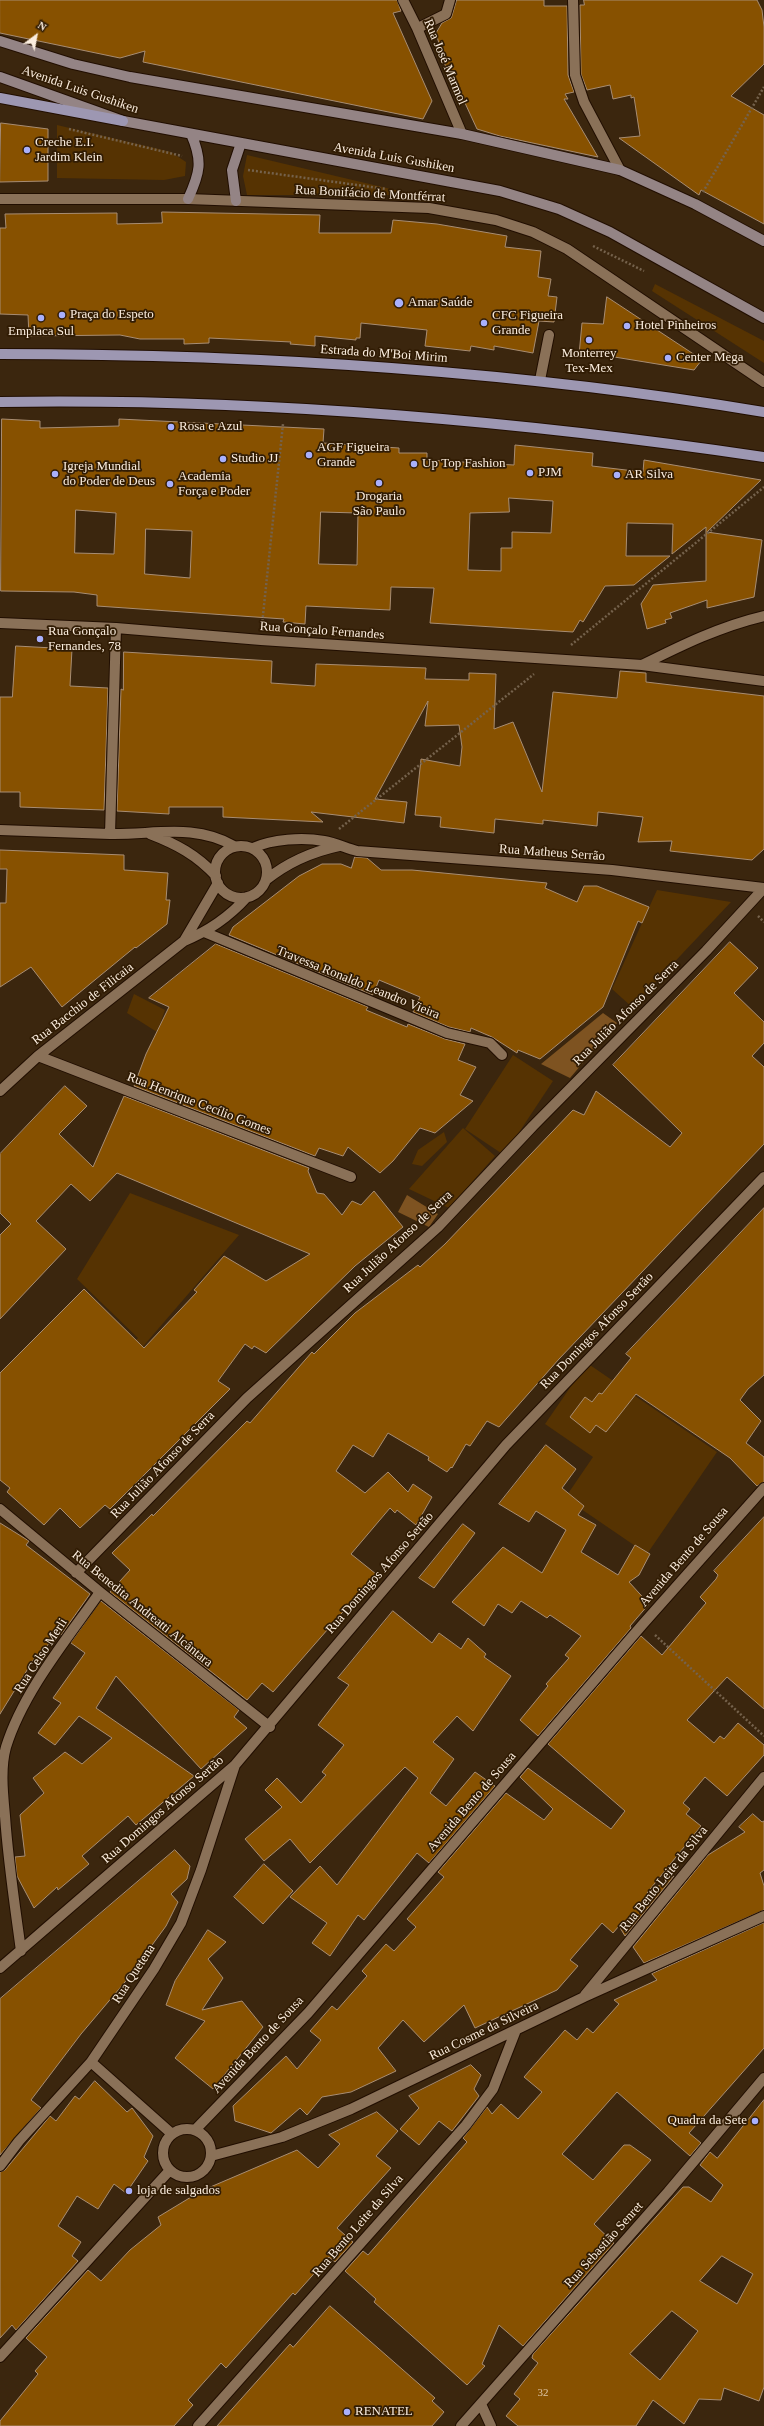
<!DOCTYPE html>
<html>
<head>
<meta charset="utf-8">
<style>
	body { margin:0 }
	#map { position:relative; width:764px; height:2426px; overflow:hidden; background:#3b260e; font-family:Georgia,serif }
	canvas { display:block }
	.north { position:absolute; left:16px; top:16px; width:40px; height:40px; -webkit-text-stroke:3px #311c04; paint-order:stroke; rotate:32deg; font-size:11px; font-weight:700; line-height:16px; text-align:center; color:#fbedde }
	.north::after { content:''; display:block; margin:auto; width:14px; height:18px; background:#fbedde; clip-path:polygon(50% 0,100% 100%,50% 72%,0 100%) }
</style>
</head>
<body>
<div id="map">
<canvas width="764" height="2426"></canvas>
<div class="north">N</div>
</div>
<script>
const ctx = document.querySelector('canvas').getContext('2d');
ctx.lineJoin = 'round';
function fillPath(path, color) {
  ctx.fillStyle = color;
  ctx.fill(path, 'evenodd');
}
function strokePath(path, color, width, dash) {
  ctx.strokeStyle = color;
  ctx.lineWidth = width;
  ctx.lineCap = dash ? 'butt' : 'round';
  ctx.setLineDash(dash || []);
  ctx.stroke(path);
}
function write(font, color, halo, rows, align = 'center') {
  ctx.font = font + ' Georgia,serif';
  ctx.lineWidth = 3.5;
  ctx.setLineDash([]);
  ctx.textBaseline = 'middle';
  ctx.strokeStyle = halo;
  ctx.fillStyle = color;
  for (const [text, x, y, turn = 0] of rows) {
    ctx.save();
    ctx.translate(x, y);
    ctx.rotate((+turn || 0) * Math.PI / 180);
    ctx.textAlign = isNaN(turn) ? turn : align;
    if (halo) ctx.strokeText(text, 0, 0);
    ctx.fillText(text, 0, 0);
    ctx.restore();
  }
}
const green = new Path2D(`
	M57,125L171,152L186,162L185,176L164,180L57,178Z
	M247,155L416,195H247L243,176Z
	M655,284L764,341V363L652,291Z
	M657,890L731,902L632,1007L612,989Z
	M134,994L165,1010L157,1032L127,1013Z
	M513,1055L553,1081L504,1155L465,1129Z
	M463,1128L495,1156L449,1208L409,1189Z
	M444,1132L447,1142L422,1166L412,1164L418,1150Z
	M130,1193L239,1235L65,1437L63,1414L138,1338L77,1279Z
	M587,1363L717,1452L647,1554L565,1498L593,1457L545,1424Z`);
const forest = new Path2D(`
	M603,1013L617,1023L570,1078L541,1064Z
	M407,1195L438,1214L429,1227L398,1212Z`);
const building = new Path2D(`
	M0,0H397L401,11L393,13L432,101L423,119L143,62L145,51L120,58L0,33Z
	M457,0H544V6H567L568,75L574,92L565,94L568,99H564L598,157L500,136L477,129L459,90L453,93L436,33L442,23L451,18Z
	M584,0H757L762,10L764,27V64L731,96L764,115V224L701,190L699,195L619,138L640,136L634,97L631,98V95L613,99L610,85L587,90L581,74L580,5H584Z
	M1,123L48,129V181L0,182Z
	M162,212L320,215L319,233H391L393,220L437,224L507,236L505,247L541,251L538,277L551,279L548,296L557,297L554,322L539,321L533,353L494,346V350L471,346L470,351L425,346L427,330L361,323L360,338H356V340L315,336V346L290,344L291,342L209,338V343L184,344V339H140L120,335L29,336L28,315L0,314V228H6L5,214L117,213V224L162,223Z
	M607,297L695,355L701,361L694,370L596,354V358L579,355L582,323L603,324Z
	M2,419L40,421V428L119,426V419L324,429L323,443L399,448V453H427V460L514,465L515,445L593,453L592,466L643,472L644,460L761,480L707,532L762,540L754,597L707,608V600L670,613L672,618L665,620L666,623L647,629L641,604L653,585L706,581V527L672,554L673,524L627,523L626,556H670L634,585L605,586L583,622L580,620L573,632L430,623L434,588L391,587L390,610L306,606L305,624L283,622L284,619L97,606V595L74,592L1,591ZM509,498L553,501L551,533L512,532V548H501V571L468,570L470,513L509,512ZM76,510L116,513L114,554L75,553ZM321,512L358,513L357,565L319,564ZM146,529L192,531L190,578L145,574Z
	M16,646L72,649L70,686L108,688L104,810L20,807V792H0V697H12Z
	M124,652L272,661L271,683L315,686L316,664L426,668L425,679L469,680V673L496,674L494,729L513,722L542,792L553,692L617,698L620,671L646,673V682L764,696V849L752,860L670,851L672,841L638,842L643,817L598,812L597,826L543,820V824L495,819L494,833L440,827L441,817L415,815L421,759L460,766L462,747L459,725L425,726L428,701L375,799L407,802L404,823L311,812L323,822L223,817V807H169V814L117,811L121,689L123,690Z
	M0,850L124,855V870L168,873L166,900H170L167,924L136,948L135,947L62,1007L31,967L0,987V903H6L7,869H0Z
	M355,857L367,858L381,870H412L547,883L545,888L577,902L584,886H597L649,907L642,923L638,921L603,1007L540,1059L518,1050L517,1053L492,1037L471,1028L470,1032L449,1027L413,1012L420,997L379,980L373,995L229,935L233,927L299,876L322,864H341L351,868Z
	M730,942L758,968L734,993L764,1022V1043L752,1056L764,1067V1144L559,1359L499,1427L487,1421L470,1446L466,1444L452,1468L451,1467L447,1472L428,1460L429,1457L388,1433L373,1457L353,1445L336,1471L365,1493L388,1472L408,1492L413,1484L432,1497L416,1525L397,1510L395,1513L390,1508L351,1554L376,1574L273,1692L262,1683L247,1700L110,1592L130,1570L112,1553L152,1514L153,1516L247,1421L250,1423L312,1352L314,1354L355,1313L418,1265L420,1267L445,1244L573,1110L584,1115L596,1091L670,1147L682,1133L613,1065Z
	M216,944L368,1007L366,1010L407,1027L408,1024L445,1039L465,1044L458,1060L476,1067L460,1095L473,1101L435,1133L420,1128L393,1161L380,1173L348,1147L343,1156L319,1148L315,1156L134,1086L146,1054L169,1007L149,998Z
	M65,1086L87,1106L59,1134L93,1167L124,1096L309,1168L308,1171L317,1193L324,1194L342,1215L352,1201L361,1205L374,1191L403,1227L355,1266L266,1353L254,1346L252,1349L245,1344L218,1381L230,1389L110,1509L105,1505L80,1528L60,1508L44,1525L7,1492L10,1488L0,1480V1373L84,1289L144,1348L197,1292L194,1290L224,1256L266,1281L310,1254L117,1173L90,1201L71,1184L36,1221L66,1249L0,1319V1235L11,1224L0,1213V1154Z
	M764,1208V1375L748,1389L740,1400L761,1421L746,1443L764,1457V1482L757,1486L730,1458L636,1394L606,1432L596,1425L590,1433L570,1417L585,1397L592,1402L599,1393L602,1394L631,1358L626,1354Z
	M546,1445L576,1469L562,1488L584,1506L578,1515L596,1525L581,1552L618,1575L635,1545L650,1554L639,1575L629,1582L649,1604L630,1626L631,1628L538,1736L520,1720L548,1686L546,1684L569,1658L565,1655L581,1636L550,1615L547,1618L521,1601L512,1613L498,1604L484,1626L452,1602L503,1547L542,1573L566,1530L536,1511L529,1522L499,1504Z
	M764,1517V1709L727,1677L687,1720L714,1743L720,1736L724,1739L738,1723L764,1745V1755L727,1796L705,1777L683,1803L690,1809L686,1814L701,1826L647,1893L674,1876L625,1936L619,1926L613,1933L602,1923L570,1960L578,1966L557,1990L475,2028L464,2005L424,2042L403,2020L378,2048L396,2071L351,2092L322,2097L307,2115L300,2108L271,2133L235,2121L233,2106L286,2056L297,2069L321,2040L310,2031L332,2006L337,2010L367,1976L362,1971L386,1944L394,1951L416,1927L407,1919L444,1877L438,1872L506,1793L544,1820L553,1809L520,1777L528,1768L611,1829L625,1811L548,1744L641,1636L662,1655L706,1603L700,1597L716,1579L718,1575L714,1571Z
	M0,1523L29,1541L26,1545L90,1594L61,1635L57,1632L40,1656L37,1654L0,1714Z
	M463,1524L475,1533L434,1588L419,1578Z
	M101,1601L239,1710L234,1717L247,1728L201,1769L116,1676L96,1708L194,1776L136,1825L128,1816L82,1856L89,1864L58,1890L57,1887L34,1908L17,1876L15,1857L25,1856L20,1815L44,1793L33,1778L65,1752L82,1764L112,1738L79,1716L55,1745L38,1733L61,1703L53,1698L85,1653L71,1643Z
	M393,1611L432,1643L439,1633L461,1649L468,1638L486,1654L484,1657L511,1676L473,1731L457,1716L433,1742L454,1759L430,1793L446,1806L475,1772L495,1786L429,1863L417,1853L364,1920L358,1915L330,1956L312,1943L327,1923L290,1897L320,1866L337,1885L418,1778L405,1767L310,1863L290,1839L264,1861L245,1839L282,1807L265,1790L277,1778L301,1803L326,1775L322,1772L344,1745L318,1725L349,1685L338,1678Z
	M753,1814L762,1822L764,1821V1870L760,1873L764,1886V1910L644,1963L633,1947L708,1855L745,1832L739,1827Z
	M175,1850L190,1866L187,1879L171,1894L178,1902L166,1926L125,1982L81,2034L31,2100L41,2108L0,2155V1999Z
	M264,1864L293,1891L263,1924L234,1897Z
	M764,1923V2048L689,2133L701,2143L690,2156L617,2092L562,2154L593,2180L624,2145H630L651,2160L594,2224L614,2243L523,2346L499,2325L482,2364L485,2366L467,2385L374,2302L376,2299L345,2271L363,2251L368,2255L467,2142L463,2138L487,2107L492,2114L501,2104L518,2119L542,2092L524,2077L565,2030L577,2040L587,2028L593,2033L619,2004L614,2000L657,1980L652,1974Z
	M208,1930L226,1942L208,1959L223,1978L202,2010L242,2001L263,2027L213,2089L175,2058L205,2021L166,2005L175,1981Z
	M471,2065L481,2075L474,2089L479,2096L452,2131L439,2121L419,2145L400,2129L419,2108L409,2096Z
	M95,2081L127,2112L132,2108L153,2136L144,2157L148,2161L126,2193L114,2184L98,2209L77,2196L58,2226L81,2242L72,2256L78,2261L16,2330L12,2325L0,2338V2172L5,2170L50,2116L56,2121L75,2096L79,2099Z
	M764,2100V2387L759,2401L724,2388L721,2400L699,2399L684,2424L653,2400L636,2426H518L506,2416L520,2399L514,2394L538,2363L532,2358L533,2354L683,2187H689L711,2202L723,2185L700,2165L710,2152L717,2158ZM722,2256L753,2274L737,2304L700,2281ZM672,2311L698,2331L660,2380L630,2354Z
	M377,2112L398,2131L376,2156L391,2168L337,2228L353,2242L335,2262L329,2257L295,2295L293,2293L226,2368L221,2363L188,2400L193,2405L174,2426H0V2421L38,2374L35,2371L47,2357L26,2338L88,2270L101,2281L130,2250L161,2225L158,2217L201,2191L297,2150L318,2168L340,2144L329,2135Z
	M330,2306L435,2398L432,2401L444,2412L432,2426H217L290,2344L293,2347Z`);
const path = new Path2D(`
	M69,129L182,156
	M248,170L386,189
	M703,192L764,87
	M593,246L644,271
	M262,625L283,424
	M571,645L764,487
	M339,829L534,674
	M758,916L764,922
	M655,1635L764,1736`);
const lane = new Path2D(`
	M418,28L446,14L450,0
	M540,380L549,335`);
const street = new Path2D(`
	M403,0L417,28L462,134
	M573,0L575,75L584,102L620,170
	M0,199H188L429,208L496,220L533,232L567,249L764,382
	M0,623L116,628L261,640L642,665L764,681
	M642,665C682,645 721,626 764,616
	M0,830C37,831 73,833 110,834C154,835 194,823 234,846
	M110,834L116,628
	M150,834C176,844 197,855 216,876
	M215 872a26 26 0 1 1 52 0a26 26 0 1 1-52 0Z
	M253,848C272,839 303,837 324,841C335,843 346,848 357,851L612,870L764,888
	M266,880C288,862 311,852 339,846
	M204,932L447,1033L490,1043L502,1055
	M184,941L218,883
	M38,1056L351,1177
	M0,1091L38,1056L184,941C209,931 229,917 247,897
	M0,1509L100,1592L270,1727
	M76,1573L247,1398L438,1227L533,1126L706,951L764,888
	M21,1951C15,1906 8,1861 5,1816C3,1794 0,1769 6,1747C23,1692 67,1639 100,1592
	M0,1968L235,1765L506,1445L764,1177
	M585,1995L764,1777
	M91,2062L172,2134
	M163 2153a24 24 0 1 1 48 0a24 24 0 1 1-48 0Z
	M195,2130L308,2013L643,1624L764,1488
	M211,2156L282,2137L351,2109L584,1997L764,1916
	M0,2166L19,2141L91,2062L154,1969L181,1923L201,1870L235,1765
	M0,2357L170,2170
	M481,2404L491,2426
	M198,2426L466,2125L493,2089L516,2030
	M461,2426L668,2192L764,2078`);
const secondary = new Path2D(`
	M0,41L73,64L130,77L462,134L620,170L695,204L764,241
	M0,77L123,121L500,191L559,209L610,232L764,318
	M188,199C200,173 203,161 191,134
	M236,201L232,170L241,143`);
const primary = new Path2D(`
	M0,98L123,121
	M0,354C256,354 511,370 764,412
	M0,402C255,398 512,420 764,457`);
const markers = [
	[27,150,4,"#a9b0fc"],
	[399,303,5,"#a9b0fc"],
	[62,315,4,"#a9b0fc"],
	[41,318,4,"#a9b0fc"],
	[484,323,4,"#a9b0fc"],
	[627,326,4,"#a9b0fc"],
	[589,340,4,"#a9b0fc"],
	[668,358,4,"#a9b0fc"],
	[171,427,4,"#a9b0fc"],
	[309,455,4,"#a9b0fc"],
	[223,459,4,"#a9b0fc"],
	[414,464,4,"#a9b0fc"],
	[530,473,4,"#a9b0fc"],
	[55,474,4,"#a9b0fc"],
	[617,475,4,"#a9b0fc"],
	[379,483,4,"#a9b0fc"],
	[170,484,4,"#a9b0fc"],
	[40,639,4,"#a9b0fc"],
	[755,2121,4,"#a9b0fc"],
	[129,2191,4,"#a9b0fc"],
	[347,2412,4,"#a9b0fc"]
];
const numberNames = [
	["32",543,2393]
];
const streetNames = [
	["Rua José Marmol",445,62,67],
	["Avenida Luis Gushiken",80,90,19],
	["Avenida Luis Gushiken",394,158,10],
	["Rua Bonifácio de Montférrat",370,194,3],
	["Estrada do M'Boi Mirim",384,354,4],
	["Rua Gonçalo Fernandes",322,631,4],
	["Rua Matheus Serrão",552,853,4],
	["Travessa Ronaldo Leandro Vieira",358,983,22],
	["Rua Bacchio de Filicaia",83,1004,-38],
	["Rua Julião Afonso de Serra",626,1013,-45],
	["Rua Henrique Cecílio Gomes",199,1104,21],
	["Rua Julião Afonso de Serra",398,1242,-43],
	["Rua Domingos Afonso Sertão",597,1331,-46],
	["Rua Julião Afonso de Serra",163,1465,-46],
	["Avenida Bento de Sousa",684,1557,-49],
	["Rua Domingos Afonso Sertão",380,1573,-49],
	["Rua Benedita Andreatti Alcântara",142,1609,39],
	["Rua Celso Merli",41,1656,-57],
	["Avenida Bento de Sousa",472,1802,-49],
	["Rua Domingos Afonso Sertão",163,1810,-41],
	["Rua Bento Leite da Silva",664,1879,-51],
	["Rua Quetena",134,1974,-57],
	["Rua Cosme da Silveira",484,2031,-26],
	["Avenida Bento de Sousa",258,2045,-47],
	["Rua Bento Leite da Silva",358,2226,-49],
	["Rua Sebastião Senret",604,2245,-48]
];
const poiNames = [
	["Creche E.I.",35,143],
	["Jardim Klein",35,158],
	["Amar Saúde",408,303],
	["Praça do Espeto",70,315],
	["CFC Figueira",492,316],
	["Grande",492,331],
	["Hotel Pinheiros",635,326],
	["Emplaca Sul",41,332,"center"],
	["Monterrey",589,354,"center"],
	["Tex-Mex",589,369,"center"],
	["Center Mega",676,358],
	["Rosa e Azul",179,427],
	["AGF Figueira",317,448],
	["Grande",317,463],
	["Studio JJ",231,459],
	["Up Top Fashion",422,464],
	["Igreja Mundial",63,467],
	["do Poder de Deus",63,482],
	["PJM",538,473],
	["AR Silva",625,475],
	["Academia",178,477],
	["Força e Poder",178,492],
	["Drogaria",379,497,"center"],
	["São Paulo",379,512,"center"],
	["Rua Gonçalo",48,632],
	["Fernandes, 78",48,647],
	["Quadra da Sete",747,2121,"right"],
	["loja de salgados",137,2191],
	["RENATEL",355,2412]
];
fillPath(green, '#563302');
fillPath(forest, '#7e5321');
fillPath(building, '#875100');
strokePath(building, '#a88d73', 1);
strokePath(lane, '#210e00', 12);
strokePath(street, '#210e00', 12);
strokePath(secondary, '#210e00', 12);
strokePath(primary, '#210e00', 12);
strokePath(path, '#75624c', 2.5, [2, 2]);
strokePath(lane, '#8a7158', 10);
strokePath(street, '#8a7158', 10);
strokePath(secondary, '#948485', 10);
strokePath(primary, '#9d97b2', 10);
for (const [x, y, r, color] of markers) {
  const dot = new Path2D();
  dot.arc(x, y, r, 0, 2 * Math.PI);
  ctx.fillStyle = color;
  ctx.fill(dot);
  strokePath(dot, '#311c04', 1.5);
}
write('11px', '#dec6a6', null, numberNames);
write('13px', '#fbedde', '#311c04', streetNames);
write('13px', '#fbedde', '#311c04', poiNames, 'left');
</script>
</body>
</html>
